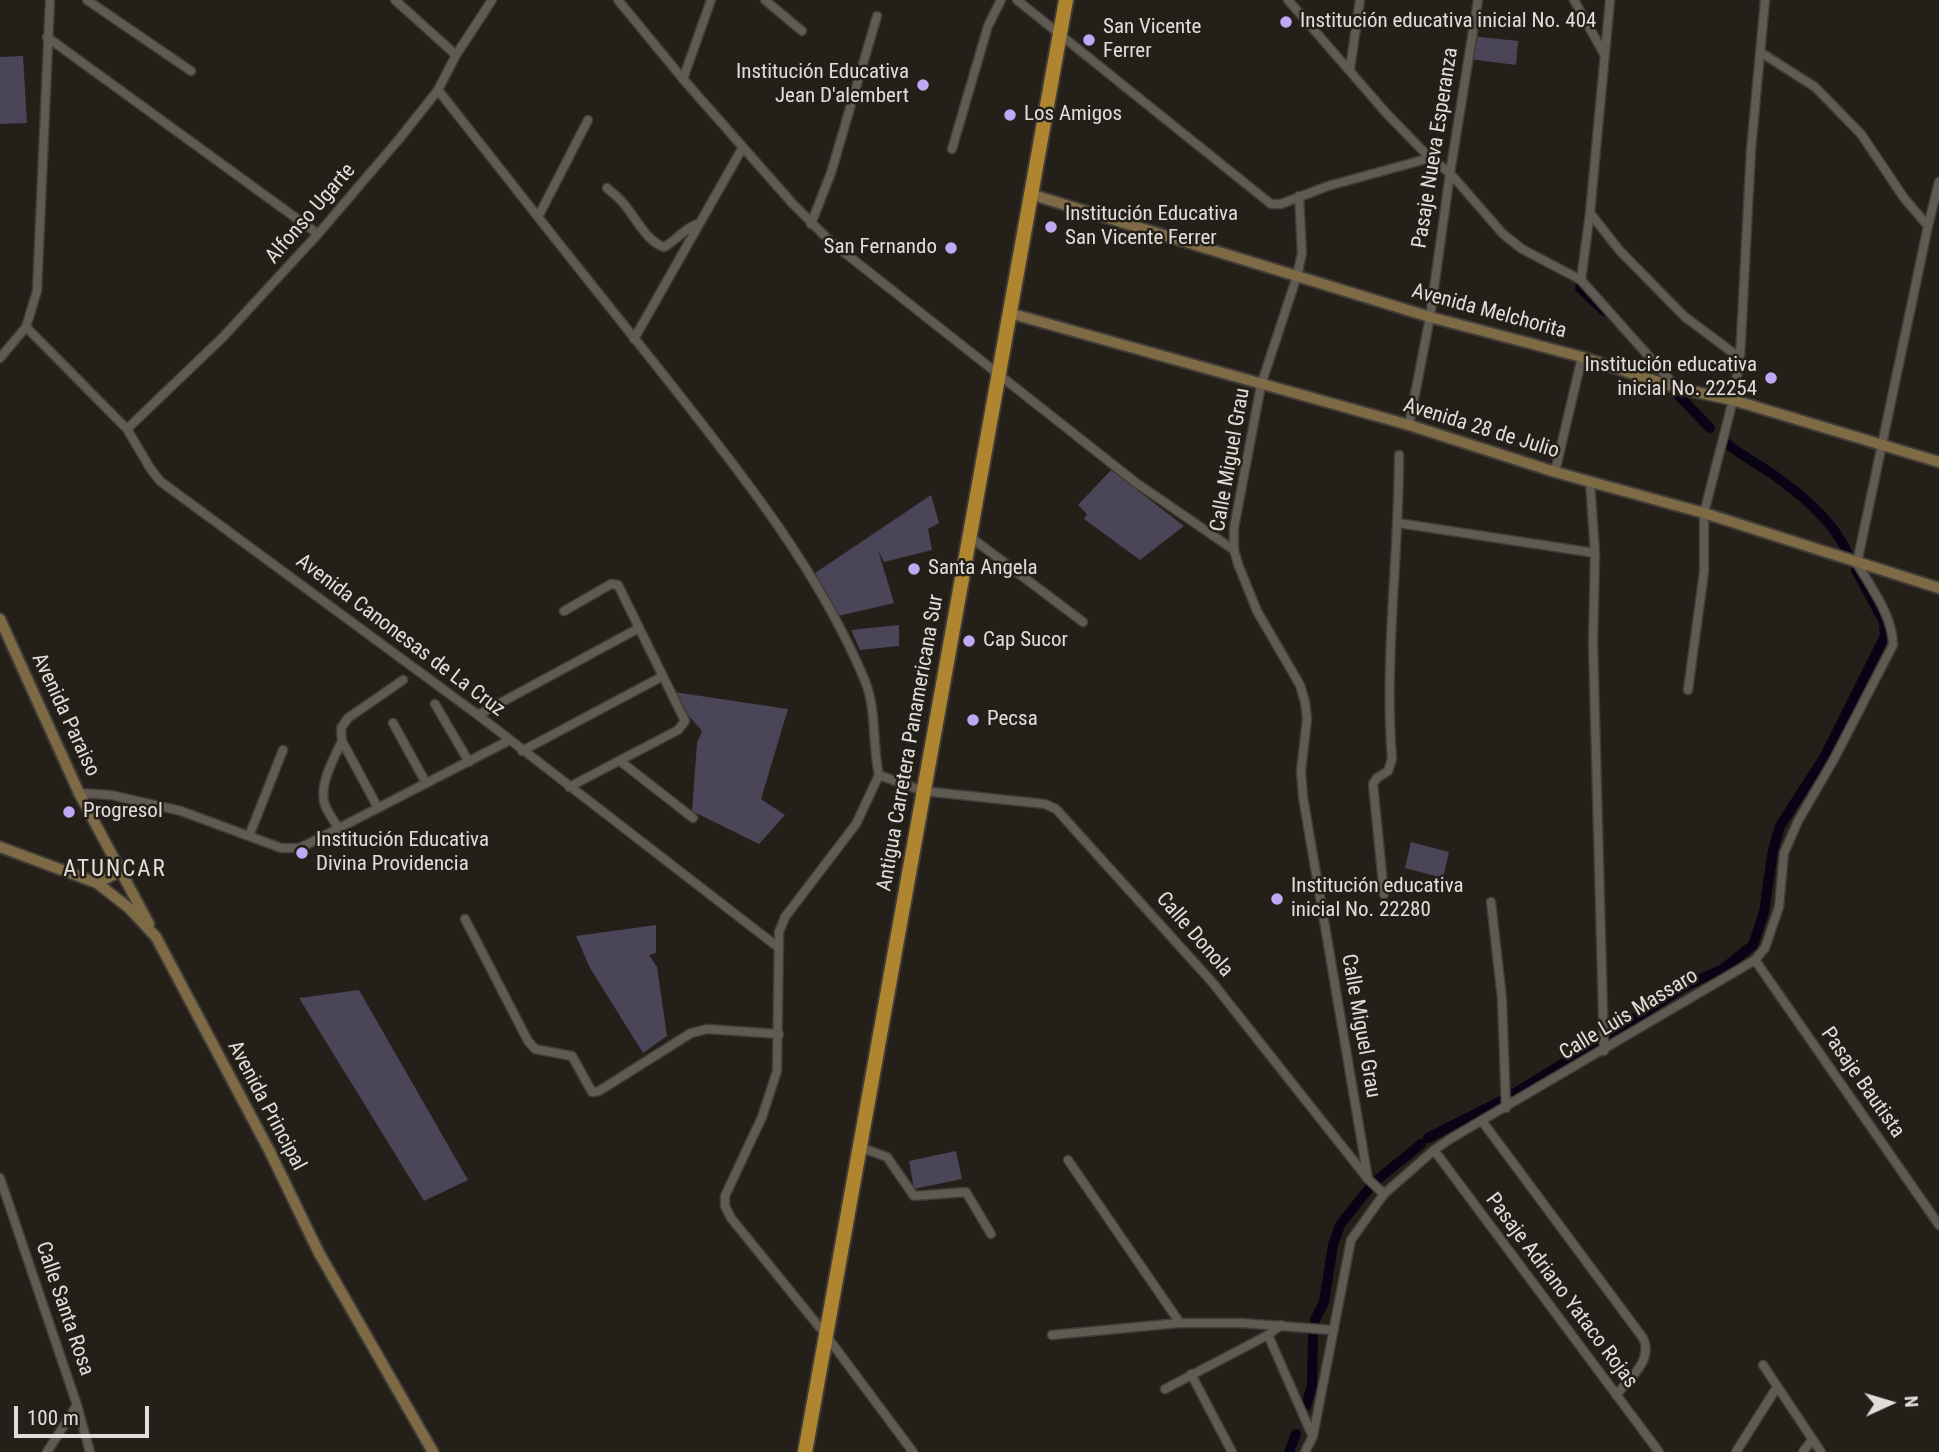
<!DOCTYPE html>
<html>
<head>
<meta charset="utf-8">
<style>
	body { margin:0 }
	#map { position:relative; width:1939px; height:1452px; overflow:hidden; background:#241f18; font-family:"Roboto Condensed",sans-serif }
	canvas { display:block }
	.north { position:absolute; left:1855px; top:1368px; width:70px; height:70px; -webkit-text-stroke:5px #241f18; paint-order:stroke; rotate:86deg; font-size:19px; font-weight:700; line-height:28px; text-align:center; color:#e1ded9 }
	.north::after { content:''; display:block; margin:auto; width:24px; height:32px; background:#e1ded9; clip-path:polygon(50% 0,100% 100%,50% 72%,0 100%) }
	.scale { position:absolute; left:14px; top:1406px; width:135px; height:32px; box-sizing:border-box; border:4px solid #e1ded9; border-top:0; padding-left:9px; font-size:21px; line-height:24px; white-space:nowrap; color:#e1ded9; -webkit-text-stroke:5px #241f18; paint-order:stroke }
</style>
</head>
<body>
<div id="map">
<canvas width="1939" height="1452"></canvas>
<div class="north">N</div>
<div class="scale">100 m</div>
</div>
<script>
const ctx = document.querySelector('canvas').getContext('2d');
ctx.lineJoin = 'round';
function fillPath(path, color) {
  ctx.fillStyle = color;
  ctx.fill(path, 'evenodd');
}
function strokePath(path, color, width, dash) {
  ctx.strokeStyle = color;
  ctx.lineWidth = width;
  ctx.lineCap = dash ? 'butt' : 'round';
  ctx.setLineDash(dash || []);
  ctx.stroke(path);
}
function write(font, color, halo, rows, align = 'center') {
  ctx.font = font + ' "Roboto Condensed",sans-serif';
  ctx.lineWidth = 5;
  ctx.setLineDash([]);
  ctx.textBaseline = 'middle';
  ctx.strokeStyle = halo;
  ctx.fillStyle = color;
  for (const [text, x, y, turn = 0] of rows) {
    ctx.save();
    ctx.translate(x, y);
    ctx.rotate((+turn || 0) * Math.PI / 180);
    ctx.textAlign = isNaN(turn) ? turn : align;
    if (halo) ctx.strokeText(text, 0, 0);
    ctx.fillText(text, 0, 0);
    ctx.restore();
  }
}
const green = new Path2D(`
	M1472,36L1518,41L1516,65L1469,59Z
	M23,56L27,123L0,124V57Z
	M1111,470L1184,526L1140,560L1084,519L1087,514L1078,505Z
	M931,495L939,523L928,529L932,550L884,562L878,550L894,603L838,616L815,573Z
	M899,625V646L860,650L851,630Z
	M667,691L788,709L761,799L785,815L759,844L692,811L697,743L702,731Z
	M1411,842L1449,852L1443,878L1405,868Z
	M656,925V953L649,955L657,967L667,1036L643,1053L590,968L576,936Z
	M359,990L468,1180L424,1201L299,998Z
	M956,1151L962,1179L914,1189L909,1161Z`);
const canal = new Path2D(`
	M1580,288L1604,311
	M1674,391L1710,428
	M1725,442C1739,454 1756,463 1771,473C1799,493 1833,520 1847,552
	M1610,1035L1685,986L1723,969L1753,945L1764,912L1773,850L1780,826L1825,756L1885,636L1884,622L1856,570
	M1515,1093L1600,1041
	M1428,1138L1501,1101
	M1377,1180L1421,1144
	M1315,1320L1324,1302L1333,1245L1340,1225L1371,1186
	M1306,1406L1312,1385L1313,1334
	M1289,1452L1296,1434`);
const minor = new Path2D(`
	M87,0L191,71
	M395,0L456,55
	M618,0L683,79L792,203L831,242L1135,482L1234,550
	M765,0L802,31
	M1017,0L1271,204H1281L1328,186L1430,158
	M1288,0L1387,114L1430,158L1450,173L1503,234L1522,249L1581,280L1677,388
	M1574,0L1603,52
	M47,37L318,234
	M1350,69L1360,0
	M683,79L711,0
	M438,90C510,182 582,273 655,364C732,462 817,565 865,681C877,710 872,745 879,775
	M952,149L988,26L1001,0
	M607,188C613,193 619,198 624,204C636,218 646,241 664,247C677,240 681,231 697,224
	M1299,196L1302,253L1297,276L1261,385L1234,528V550L1238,564L1257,611L1300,685L1305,702L1307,719L1301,771L1303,797L1368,1179
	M1590,213L1620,251L1685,317L1740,358
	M538,217L588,120
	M811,224L831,173L877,16
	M1928,226L1939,182
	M1581,280L1590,213L1610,0
	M26,327L127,429L150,468L160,481L478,715L779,948
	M634,339L743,147
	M0,358L26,327L37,291L50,0
	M1409,425L1430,317L1450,173L1478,0
	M127,429L223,337L318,234L400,138L438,90L456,55L492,0
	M1555,472L1582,357
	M1590,482L1595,553L1593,643L1604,1051
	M1398,523L1595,553
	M969,536L1083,622
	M564,611L611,584L618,585L685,721L678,730L569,787
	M1688,690L1704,572V513L1733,400L1740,358L1751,150L1765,0
	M435,704L469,762
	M478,715L639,628
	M393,723L426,783
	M522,751L663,676
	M620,761L693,818
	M879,775L856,824L785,917L779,932L777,1071L762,1117L725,1196V1206L731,1218L825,1334L913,1452
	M879,775L923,791L1045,804L1056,809L1212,982L1368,1179L1384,1194
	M79,793L111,795L181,811L281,848H299L308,844L510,740
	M378,808L342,741L341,728L348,718L403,680
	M339,829C334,821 328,813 325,805C318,786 334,758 342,741
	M249,836L283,750
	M1384,894L1373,784L1377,778L1388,771L1392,759C1384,658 1399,557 1399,455
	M1491,902L1502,999L1506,1108
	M465,919L528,1041L535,1049L572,1056L592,1092L599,1091L691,1033L707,1029L779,1034
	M1755,960L1939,1225
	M1482,1121L1643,1338C1654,1360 1629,1379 1616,1395
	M859,1147L887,1157L914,1196L966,1192L991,1234
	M1434,1150L1659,1452
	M1068,1160L1180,1323
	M0,1178L77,1405L90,1452
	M1052,1335L1180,1323H1242L1332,1330
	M1268,1335L1312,1435
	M1763,1365L1821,1452
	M1191,1374L1232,1452
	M1165,1389L1268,1335L1281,1325
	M47,1452L77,1405
	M1305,1452L1313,1436L1351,1240L1384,1194L1434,1150L1450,1139L1755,960L1765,948L1779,907L1784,853L1798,821L1834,759L1893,645C1893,616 1871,588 1857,563L1928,226L1904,198L1861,134L1815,87L1760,52
	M1736,1452L1777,1387
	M1803,1452L1812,1440`);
const secondary = new Path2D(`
	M1030,194L1430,317L1582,357L1677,388L1733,400L1939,462
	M1009,313L1409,425L1555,472L1704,513L1939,588
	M0,619L79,793L149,924
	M0,847L97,883L129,908L156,937L270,1152L319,1253L433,1452
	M97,883L113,875L118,865`);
const trunk = new Path2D(`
	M805,1452L1066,0`);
const markers = [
	[1286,22,7,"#bfa9f4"],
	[1089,40,7,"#bfa9f4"],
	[923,85,7,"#bfa9f4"],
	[1010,115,7,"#bfa9f4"],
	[1051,227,7,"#bfa9f4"],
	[951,248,7,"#bfa9f4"],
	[1771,378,7,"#bfa9f4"],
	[914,569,7,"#bfa9f4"],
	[969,641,7,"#bfa9f4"],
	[973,720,7,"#bfa9f4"],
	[69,812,7,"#bfa9f4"],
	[302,853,7,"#bfa9f4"],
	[1277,899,7,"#bfa9f4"]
];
const poiNames = [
	["Institución educativa inicial No. 404",1300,22],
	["San Vicente",1103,28],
	["Ferrer",1103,52],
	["Institución Educativa",909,73,"right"],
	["Jean D'alembert",909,97,"right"],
	["Los Amigos",1024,115],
	["Institución Educativa",1065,215],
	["San Vicente Ferrer",1065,239],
	["San Fernando",937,248,"right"],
	["Institución educativa",1757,366,"right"],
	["inicial No. 22254",1757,390,"right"],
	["Santa Angela",928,569],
	["Cap Sucor",983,641],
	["Pecsa",987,720],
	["Progresol",83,812],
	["Institución Educativa",316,841],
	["Divina Providencia",316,865],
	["Institución educativa",1291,887],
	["inicial No. 22280",1291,911]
];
const streetNames = [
	["Pasaje Nueva Esperanza",1436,148,-81],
	["Alfonso Ugarte",311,214,-49],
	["Avenida Melchorita",1489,312,15],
	["Avenida 28 de Julio",1481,429,17],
	["Calle Miguel Grau",1231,460,-80],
	["Avenida Canonesas de La Cruz",400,636,37],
	["Avenida Paraiso",65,715,65],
	["Antigua Carretera Panamericana Sur",911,743,-80],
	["Calle Donola",1194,935,49],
	["Calle Luis Massaro",1629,1015,-31],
	["Calle Miguel Grau",1360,1026,80],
	["Pasaje Bautista",1862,1083,55],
	["Avenida Principal",266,1106,62],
	["Pasaje Adriano Yataco Rojas",1561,1291,53],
	["Calle Santa Rosa",64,1309,71]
];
const neighbourhoodNames = [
	["ATUNCAR",115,870]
];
fillPath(green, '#4a4557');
strokePath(canal, '#090316', 10);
strokePath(minor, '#403c37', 11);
strokePath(secondary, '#403c37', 14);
strokePath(trunk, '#403c37', 18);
strokePath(minor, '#5f5a52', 8);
strokePath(secondary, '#7e6a45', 10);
strokePath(trunk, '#b08530', 14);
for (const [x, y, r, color] of markers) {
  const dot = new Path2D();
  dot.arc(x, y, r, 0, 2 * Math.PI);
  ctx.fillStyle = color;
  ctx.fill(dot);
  strokePath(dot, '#241f18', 2.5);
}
write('21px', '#e1ded9', '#241f18', poiNames, 'left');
write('21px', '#e1ded9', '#241f18', streetNames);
ctx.letterSpacing = '2px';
write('23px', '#e1ded9', '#241f18', neighbourhoodNames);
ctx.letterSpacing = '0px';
</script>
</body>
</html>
